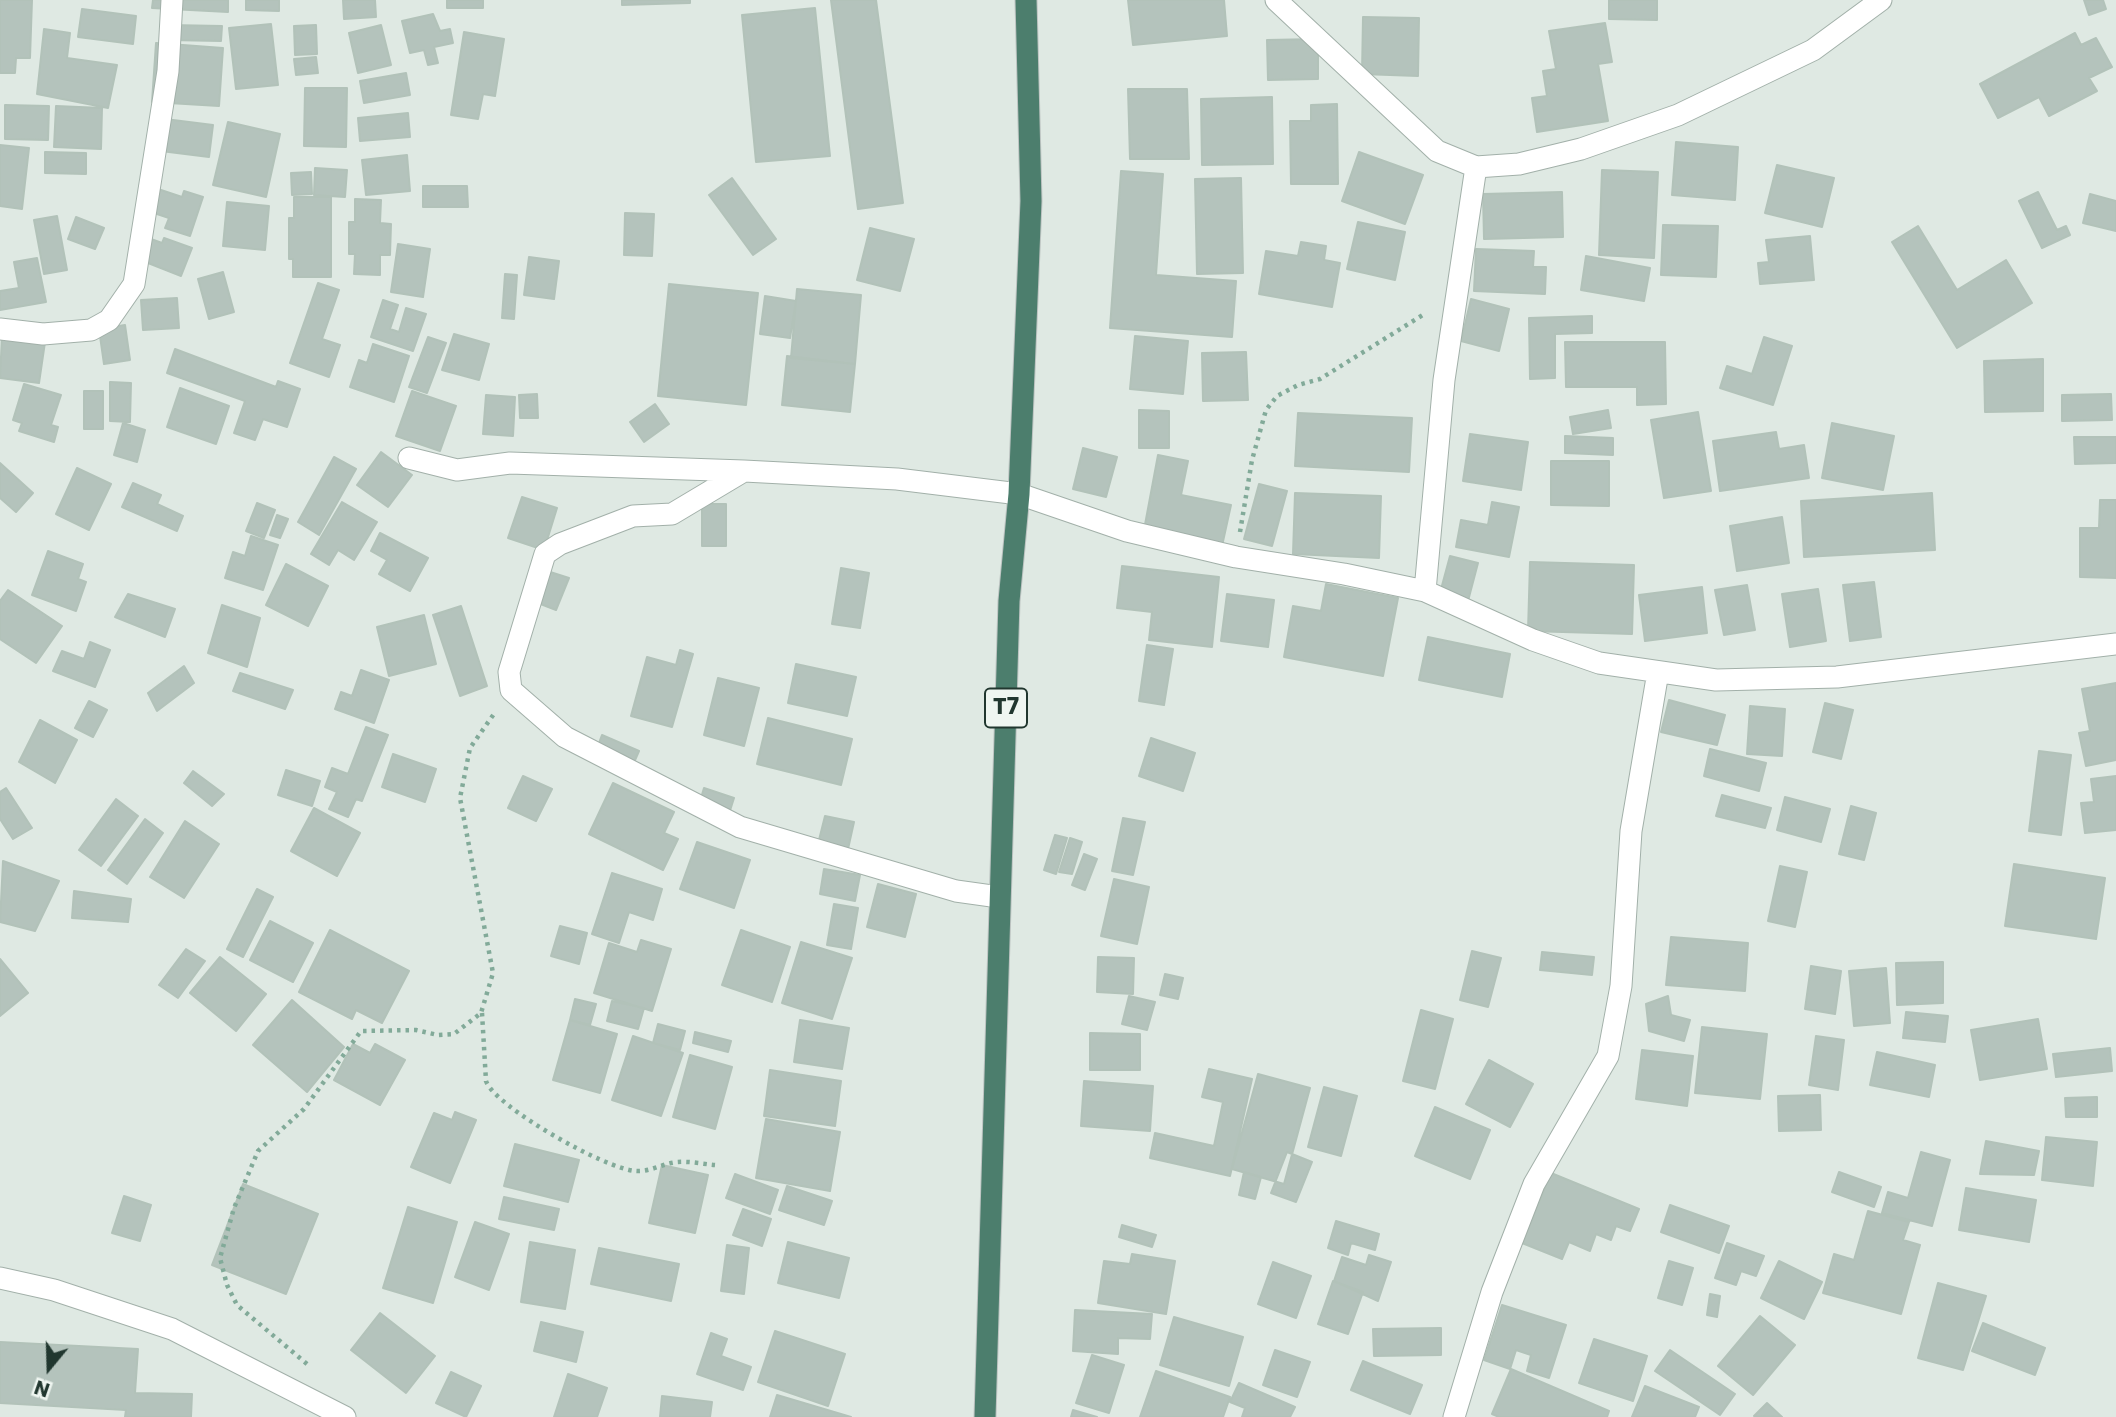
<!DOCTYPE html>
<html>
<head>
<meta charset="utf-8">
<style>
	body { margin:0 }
	#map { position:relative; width:2116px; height:1417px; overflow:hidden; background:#dfe9e3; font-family:Poppins,sans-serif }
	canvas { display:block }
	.north { position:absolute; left:14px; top:1333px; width:70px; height:70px; -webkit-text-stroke:5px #eff6f1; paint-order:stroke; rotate:199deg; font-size:19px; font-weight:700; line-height:28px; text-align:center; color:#21372f }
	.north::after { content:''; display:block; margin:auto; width:24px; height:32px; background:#21372f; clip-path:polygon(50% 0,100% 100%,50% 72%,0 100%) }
</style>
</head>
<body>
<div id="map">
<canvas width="2116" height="1417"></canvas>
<div class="north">N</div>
</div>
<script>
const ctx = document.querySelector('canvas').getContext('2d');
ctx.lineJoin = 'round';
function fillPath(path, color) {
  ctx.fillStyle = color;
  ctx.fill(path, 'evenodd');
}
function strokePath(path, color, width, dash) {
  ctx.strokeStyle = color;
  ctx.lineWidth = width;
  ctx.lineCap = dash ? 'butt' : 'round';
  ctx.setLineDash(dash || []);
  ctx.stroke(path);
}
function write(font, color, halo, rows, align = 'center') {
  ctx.font = font + ' Poppins,sans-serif';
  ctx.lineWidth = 6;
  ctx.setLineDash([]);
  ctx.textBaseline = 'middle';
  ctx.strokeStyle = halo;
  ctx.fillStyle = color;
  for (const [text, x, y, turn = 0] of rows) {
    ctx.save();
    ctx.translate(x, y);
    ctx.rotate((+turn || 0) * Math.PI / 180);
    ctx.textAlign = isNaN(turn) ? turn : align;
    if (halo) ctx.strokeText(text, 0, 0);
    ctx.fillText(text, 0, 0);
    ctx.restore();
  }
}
const building = new Path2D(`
	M0,0H32L30,58H16L15,73H0Z
	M153,0H228V12L152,8Z
	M246,0H279V11L246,10Z
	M343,0H375L376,17L344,19Z
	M447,0H483V8H447Z
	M622,0H690V3L622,5Z
	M831,0H876L903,203L858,209Z
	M1128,0H1224L1227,36L1133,45Z
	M1609,0H1657V20L1609,19Z
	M2084,0H2103L2106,9L2089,15Z
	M815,8L830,156L756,162L742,15Z
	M82,9L136,16L133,44L78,37Z
	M433,14L440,31L450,29L453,43L434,47L438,63L428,65L424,50L410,53L402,21Z
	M1363,17L1419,18L1418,76L1362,74Z
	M1605,23L1612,62L1598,64L1608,121L1537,132L1532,98L1547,96L1543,71L1556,69L1549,31Z
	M271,24L278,85L236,89L229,28Z
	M169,25L222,26L221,41L169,40Z
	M316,25L317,54L295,55L294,26Z
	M381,25L391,65L358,73L349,33Z
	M44,29L70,33L67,58L117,65L108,108L37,94Z
	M464,32L504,39L495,96L483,94L478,119L451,115Z
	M2075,33L2081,45L2096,38L2112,67L2089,78L2097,91L2049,116L2039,97L1998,118L1980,84Z
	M1318,39V79L1268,80L1267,40Z
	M156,43L223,48L219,106L152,102Z
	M316,57L318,73L296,75L294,59Z
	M406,73L410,95L364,103L360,81Z
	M305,88H347L346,147L304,146Z
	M1128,89H1187L1189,159H1130Z
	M1272,97L1273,164L1202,165L1201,99Z
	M1337,104L1338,184H1291L1290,121H1311V105Z
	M5,105L49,106L48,140L5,139Z
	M56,106L102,108L101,149L54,147Z
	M408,113L410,137L360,141L358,118Z
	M165,119L213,125L209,157L161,151Z
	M228,122L280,134L266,197L213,185Z
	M1676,142L1738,147L1735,200L1672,195Z
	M0,145L29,148L22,209L0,206Z
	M45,152L86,153V174L45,173Z
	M1359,152L1423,175L1405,224L1342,201Z
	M407,155L410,191L366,195L362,160Z
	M1777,165L1834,178L1822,227L1765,213Z
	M315,168L347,170L345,197L314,195Z
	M1602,170L1658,172L1654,258L1599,255Z
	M1121,171L1163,174L1156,275L1236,281L1232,337L1110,328Z
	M311,172L312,194L292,195L291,173Z
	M732,178L776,239L753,255L709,195Z
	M1241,178L1243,273L1197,274L1195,179Z
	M423,186H467L468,207H423Z
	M152,187L182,197L184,191L203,197L190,236L165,228L169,218L145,210Z
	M1562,192L1563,237L1484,239L1483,194Z
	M2038,192L2057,230L2066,226L2070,235L2042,248L2019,201Z
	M2090,194L2116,201V231L2083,223Z
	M294,197H331V277H293V259H289V218H294Z
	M355,199L381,200L380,223L391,224L390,255H380V275L354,274L355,254H349V222H355Z
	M227,202L269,206L265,250L223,246Z
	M625,213L654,214L652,256L624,255Z
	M57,216L67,270L44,274L34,220Z
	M76,217L104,228L95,249L68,239Z
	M1358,222L1405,232L1395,280L1347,269Z
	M1663,225L1718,226L1716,277L1661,275Z
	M1918,226L1957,290L2006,260L2032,303L1957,348L1892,242Z
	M870,228L914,239L900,291L857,280Z
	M1810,236L1814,280L1760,284L1758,263L1769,262L1766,240Z
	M164,238L192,248L181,276L143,261L151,239L162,243Z
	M1301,242L1326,246L1324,260L1340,263L1332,307L1259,294L1266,251L1298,256Z
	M398,244L430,249L423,297L391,292Z
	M1476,249L1534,251L1533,267H1546L1545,294L1474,291Z
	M1586,256L1650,268L1644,301L1581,290Z
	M529,257L559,261L554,299L524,295Z
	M37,258L46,302L0,310V291L19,288L14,262Z
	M223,272L234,312L209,319L198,279Z
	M505,274L517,275L514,319L502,318Z
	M318,283L339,290L322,339L340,345L329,377L290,363Z
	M669,284L758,293L746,405L658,396Z
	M797,289L861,295L855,364L791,358Z
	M765,296L796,301L790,338L760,334Z
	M177,298L179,328L143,330L141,300Z
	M1471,299L1509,309L1499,351L1461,341Z
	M383,300L398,305L390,329L399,332L406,308L426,314L413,351L371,337Z
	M1592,316V333L1555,334V378L1530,379L1529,318Z
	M125,325L130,360L104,364L99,329Z
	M454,334L489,344L479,380L442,370Z
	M2,336L45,342L39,383L0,378Z
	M1135,336L1188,341L1183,394L1130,389Z
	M428,337L446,343L427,393L409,387Z
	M1764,337L1792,346L1773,405L1720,388L1727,366L1752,374Z
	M1565,342H1665L1666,404L1637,405V387H1566Z
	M373,344L409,356L394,402L350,387L359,360L367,363Z
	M175,349L276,387L278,381L300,389L287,427L263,419L255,440L234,433L245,401L167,373Z
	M1246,352L1248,400L1203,401L1202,353Z
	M787,356L855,364L850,412L782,405Z
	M2043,359V411L1985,412L1984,361Z
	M110,382L131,383L130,422L110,421Z
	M24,384L61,395L51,425L58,427L54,442L19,431L22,423L13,420Z
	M180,388L229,406L216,444L167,427Z
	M84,391H103V429H84Z
	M412,391L456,406L440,451L396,436Z
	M537,394L538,418H520L519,395Z
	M2111,394L2112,420L2062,421V395Z
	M486,395L515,397L513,436L483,434Z
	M655,404L669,424L644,442L630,422Z
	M1139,410L1169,411V448H1139Z
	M1608,410L1611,428L1573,434L1570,417Z
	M1698,412L1711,491L1664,498L1651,420Z
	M1298,413L1412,418L1409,472L1295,466Z
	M123,423L145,430L137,462L114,455Z
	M1832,423L1894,436L1883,490L1822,478Z
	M1776,432L1779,449L1804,445L1809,478L1720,491L1713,441Z
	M1470,434L1528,442L1521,490L1463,481Z
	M1565,436L1613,438V455L1565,453Z
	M2074,437H2116V463L2075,464Z
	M1083,448L1117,457L1106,497L1073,489Z
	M381,452L412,475L388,507L357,485Z
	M1158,455L1188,461L1181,495L1231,505L1222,546L1144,530Z
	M334,457L356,469L319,535L298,522Z
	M1551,461H1609V506L1551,505Z
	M0,463L33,493L16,512L0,498Z
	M77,468L111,484L89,530L56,514Z
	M133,483L161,495L157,504L183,516L177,531L122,507Z
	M1259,484L1287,491L1272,546L1244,539Z
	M1295,493L1381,496L1379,558L1293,554Z
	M1932,493L1935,550L1804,557L1801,501Z
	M522,497L557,508L544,550L508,538Z
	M2100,500H2116V578L2080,577V528H2099Z
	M342,502L377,522L354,560L338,550L329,565L311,554Z
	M1492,502L1519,507L1509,557L1456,547L1461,520L1488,525Z
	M257,503L275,510L264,538L246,531Z
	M702,504H726V546H702Z
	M277,515L288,519L280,538L270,535Z
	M1782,517L1789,563L1737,571L1730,526Z
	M380,533L428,558L410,591L379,574L387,560L371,551Z
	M251,536L278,545L263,590L225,578L233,552L245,556Z
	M48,551L83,564L78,579L86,582L76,611L32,595Z
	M1450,556L1478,563L1468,601L1440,593Z
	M1530,562L1634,565L1632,634L1528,631Z
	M286,564L328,586L308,626L266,605Z
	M1122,566L1219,577L1212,647L1149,640L1152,612L1117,608Z
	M841,568L869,573L860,628L832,624Z
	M547,571L569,578L556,610L538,603Z
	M1874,582L1881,637L1850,641L1843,585Z
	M1326,584L1398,598L1383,676L1284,657L1293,606L1321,611Z
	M1747,585L1755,630L1724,635L1715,590Z
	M1702,587L1707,633L1645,641L1639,595Z
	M1818,589L1826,641L1790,647L1782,594Z
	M8,590L62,626L36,663L0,639V601Z
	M128,594L175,609L165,637L115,617Z
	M1227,594L1274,600L1268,647L1221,641Z
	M222,605L260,618L247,667L208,653Z
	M461,606L487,686L460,696L433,615Z
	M424,615L436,664L389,676L377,627Z
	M1428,637L1510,654L1502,697L1419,680Z
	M90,642L110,650L95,687L53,671L62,651L84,659Z
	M1147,645L1173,649L1164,705L1139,701Z
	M680,650L693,654L672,727L631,716L647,657L676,665Z
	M796,664L856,677L847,716L788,703Z
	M184,666L194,683L157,711L148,693Z
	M361,670L389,680L374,723L335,709L341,692L352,696Z
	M240,673L293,690L285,709L233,691Z
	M718,678L759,688L744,746L704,735Z
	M2116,683V760L2086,766L2079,733L2090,731L2082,689Z
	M1669,700L1725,715L1717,745L1661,732Z
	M89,701L107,710L93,737L75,728Z
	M1825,703L1853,710L1841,759L1813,752Z
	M1750,706L1785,709L1782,756L1747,754Z
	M768,718L852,739L841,785L757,764Z
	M40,720L77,740L55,783L19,762Z
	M366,727L388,735L362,801L356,799L348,817L329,809L337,792L325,787L332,768L348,774Z
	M602,735L639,751L629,774L593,759Z
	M1151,738L1195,753L1183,791L1139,776Z
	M1710,749L1766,763L1759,791L1704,776Z
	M2039,751L2071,755L2061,835L2029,831Z
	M393,754L436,769L425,802L382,787Z
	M286,770L320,781L312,806L278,795Z
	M193,771L224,794L212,806L184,783Z
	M523,776L552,789L536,821L508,808Z
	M2116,776V830L2085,833L2081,803L2094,802L2091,779Z
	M613,783L674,812L664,833L678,839L663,870L589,834Z
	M6,788L32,828L13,839L0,819V792Z
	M704,788L734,798L727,820L697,811Z
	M1722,795L1771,808L1765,828L1716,816Z
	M1785,797L1830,809L1821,842L1777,830Z
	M116,799L138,816L101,866L79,850Z
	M1851,806L1876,813L1864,860L1839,854Z
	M314,808L360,833L337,876L291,851Z
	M825,816L854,822L846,858L816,852Z
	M1123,818L1145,822L1133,875L1112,871Z
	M145,819L163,833L127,884L108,870Z
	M185,821L219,844L184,898L150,877Z
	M1055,835L1067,838L1056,874L1044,870Z
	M1070,838L1082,842L1072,874L1059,872Z
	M697,842L750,860L734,908L680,889Z
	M1084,854L1097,859L1085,890L1072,885Z
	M3,861L59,881L35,931L0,922Z
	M2014,864L2105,878L2096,939L2005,926Z
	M1780,866L1807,872L1795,927L1768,921Z
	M824,869L860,875L855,901L820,894Z
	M612,873L662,889L653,920L629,912L619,943L592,934Z
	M1114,879L1149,887L1137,944L1101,936Z
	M878,884L916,894L905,937L867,927Z
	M257,889L273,897L243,957L227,949Z
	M74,891L131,899L128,922L72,918Z
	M834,904L858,908L851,949L827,945Z
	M270,921L313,943L293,982L250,960Z
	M560,926L587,933L579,964L551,956Z
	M330,930L409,971L382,1023L356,1010L352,1019L299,992Z
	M741,930L790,947L772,1002L722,985Z
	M1671,937L1748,943L1745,991L1666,985Z
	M641,940L671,949L652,1011L594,993L609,943L637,952Z
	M801,942L852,958L832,1019L782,1003Z
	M186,949L205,961L178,998L159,985Z
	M1472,951L1501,958L1488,1007L1460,1000Z
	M1542,952L1594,957L1592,975L1540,970Z
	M220,957L266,994L236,1031L190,993Z
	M1098,957L1134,958L1133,994L1097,992Z
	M0,959L28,993L0,1016Z
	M1943,962V1003L1897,1005L1896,963Z
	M1811,966L1841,971L1835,1014L1805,1009Z
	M1886,968L1890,1023L1854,1026L1849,971Z
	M1165,974L1183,978L1178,999L1160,995Z
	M1129,996L1155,1002L1147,1030L1122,1024Z
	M1668,996L1671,1015L1690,1020L1684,1041L1649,1031L1646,1004Z
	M575,999L596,1004L590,1025L570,1020Z
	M292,1000L344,1047L307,1092L253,1045Z
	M612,1001L644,1008L638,1029L607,1021Z
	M1421,1010L1453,1019L1435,1089L1403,1081Z
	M1906,1012L1948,1016L1945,1042L1903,1038Z
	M2038,1019L2047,1069L1980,1080L1971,1030Z
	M570,1020L617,1034L600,1093L553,1080Z
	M800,1020L849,1028L842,1069L794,1062Z
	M658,1024L685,1031L680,1050L653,1043Z
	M1702,1027L1767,1034L1760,1099L1695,1093Z
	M695,1032L731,1041L728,1052L693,1043Z
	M1090,1033L1140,1034V1070H1090Z
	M633,1036L683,1053L661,1116L612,1100Z
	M1816,1036L1844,1040L1838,1090L1809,1085Z
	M353,1044L370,1053L375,1044L405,1060L380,1105L334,1080Z
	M2110,1048L2112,1071L2056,1077L2053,1054Z
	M1642,1050L1693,1056L1687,1106L1636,1099Z
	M1877,1052L1935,1065L1929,1097L1870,1085Z
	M690,1055L732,1067L715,1129L673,1117Z
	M1489,1060L1533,1084L1510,1127L1466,1104Z
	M1209,1069L1252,1079L1230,1176L1150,1158L1155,1133L1214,1146L1223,1102L1202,1097Z
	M770,1070L841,1081L835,1126L764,1116Z
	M1258,1074L1310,1088L1284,1184L1232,1169Z
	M1084,1081L1153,1086L1150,1131L1081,1126Z
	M1324,1087L1357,1096L1341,1156L1308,1147Z
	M1820,1095L1821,1130L1779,1131L1778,1096Z
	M2097,1097V1117H2066L2065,1098Z
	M1435,1107L1490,1130L1470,1179L1415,1156Z
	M455,1112L476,1120L450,1183L411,1167L434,1113L452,1120Z
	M766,1119L840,1132L830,1191L756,1178Z
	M2046,1137L2097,1142L2093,1186L2042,1180Z
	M1986,1141L2039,1151L2034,1175L1980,1174Z
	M515,1144L579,1160L568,1202L504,1186Z
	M1287,1152L1312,1162L1296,1202L1271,1193Z
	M1921,1152L1950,1160L1932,1226L1882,1213L1888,1192L1908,1198Z
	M662,1165L708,1175L695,1233L649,1223Z
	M1244,1172L1261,1177L1255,1199L1239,1195Z
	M1839,1172L1881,1187L1874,1207L1832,1192Z
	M1551,1173L1639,1209L1630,1231L1616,1226L1611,1240L1596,1234L1590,1251L1569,1242L1562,1259L1522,1243Z
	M735,1174L778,1190L770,1214L726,1198Z
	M243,1184L318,1214L286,1294L212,1265Z
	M787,1186L832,1201L824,1225L779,1210Z
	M1966,1188L2036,1200L2029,1242L1959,1230Z
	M124,1196L151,1205L140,1241L112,1233Z
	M504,1197L559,1209L554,1230L499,1219Z
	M1670,1205L1729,1226L1719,1253L1661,1232Z
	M408,1207L457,1222L433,1303L383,1288Z
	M743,1209L771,1219L762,1246L733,1235Z
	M1868,1211L1909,1222L1903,1240L1920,1245L1901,1314L1823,1293L1834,1254L1854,1260Z
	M1336,1221L1379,1234L1375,1250L1351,1243L1348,1255L1328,1248Z
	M475,1222L509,1234L489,1290L455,1277Z
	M1122,1225L1156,1235L1152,1247L1119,1237Z
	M530,1242L575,1250L565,1309L521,1302Z
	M788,1242L849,1258L839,1298L778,1283Z
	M1727,1243L1764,1256L1756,1276L1741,1271L1736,1285L1715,1278Z
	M727,1245L749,1248L744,1294L721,1291Z
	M599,1248L679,1264L671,1301L591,1284Z
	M1132,1254L1175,1261L1166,1314L1098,1303L1104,1261L1130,1264Z
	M1369,1255L1391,1262L1378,1301L1334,1281L1342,1257L1366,1265Z
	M1669,1261L1693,1268L1682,1305L1658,1298Z
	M1779,1261L1822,1282L1804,1319L1761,1298Z
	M1273,1262L1311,1276L1296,1318L1258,1304Z
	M1333,1281L1363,1292L1348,1334L1318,1324Z
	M1938,1283L1986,1296L1963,1370L1918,1358Z
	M1710,1294L1720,1296L1717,1317L1707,1315Z
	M1502,1305L1566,1325L1549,1378L1527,1371L1531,1355L1516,1350L1510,1369L1484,1360Z
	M1075,1310L1152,1314L1150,1339L1118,1338V1354L1073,1351Z
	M380,1313L435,1356L406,1393L351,1350Z
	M1760,1316L1795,1345L1753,1395L1718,1366Z
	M1174,1317L1243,1337L1229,1386L1160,1365Z
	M541,1322L583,1332L576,1362L534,1351Z
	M1983,1323L2045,1348L2035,1375L1972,1351Z
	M1441,1328V1355L1374,1356L1373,1329Z
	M775,1331L845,1354L828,1406L758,1382Z
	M711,1333L727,1339L721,1356L751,1367L743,1390L697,1374Z
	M1594,1339L1647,1356L1633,1401L1579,1383Z
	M0,1342L138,1349L135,1393L192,1394L191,1417H125L126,1410L0,1403Z
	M1275,1350L1310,1362L1297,1397L1263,1385Z
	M1670,1350L1735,1394L1720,1415L1655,1371Z
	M1092,1355L1124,1365L1109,1413L1076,1403Z
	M1363,1361L1422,1385L1410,1414L1351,1390Z
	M1511,1369L1609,1411L1607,1417H1499L1492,1414Z
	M1156,1371L1230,1397L1223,1417H1140Z
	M451,1372L481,1386L466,1417L436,1403Z
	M568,1374L607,1388L597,1417H554Z
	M1239,1383L1295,1407L1290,1417H1242L1245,1408L1230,1402Z
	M1645,1386L1699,1407L1695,1417H1632Z
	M777,1395L851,1417H770Z
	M662,1396L712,1402L710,1417H660Z
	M1767,1403L1782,1417L1754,1416Z
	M1073,1410L1097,1417H1071Z`);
const path = new Path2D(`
	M1240,532L1252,460L1266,410L1277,396L1298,385L1320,379L1426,313
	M482,1013L486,1081C495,1107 607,1170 636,1171C651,1172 663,1163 678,1162C689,1161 703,1164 715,1165
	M307,1364L237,1305L227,1285L220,1258L234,1208L258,1151L304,1109L361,1031L416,1030L438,1035L454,1034L481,1013L493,973L460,798L470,748L496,711`);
const minor = new Path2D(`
	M1276,0L1437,151L1476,167L1519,164L1581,149L1678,115L1813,50L1881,0
	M0,329L43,334L91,330L109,320L134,284L168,71L172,0
	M409,458L457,470L510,463L744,471L897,479L1019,494L1127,531L1236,557L1344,574L1425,591L1533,640L1599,663L1716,680L1837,677L2116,644
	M744,471L672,514L633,516L560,544L545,554L509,672L511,690L565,737L740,827L956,891L999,897
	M1425,591L1444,380L1476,167
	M0,1278L54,1290L172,1329L345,1417
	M1454,1417L1492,1292L1534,1184L1608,1056L1621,986L1631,831L1658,672`);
const trunk = new Path2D(`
	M985,1417L1009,601L1019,494L1031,201L1026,0`);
const shields = [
	[1006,708,42]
];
const shieldNames = [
	["T7",1006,708]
];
fillPath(building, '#b4c3bc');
strokePath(building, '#b2c2b9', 2);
strokePath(minor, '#a2b0a9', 23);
strokePath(trunk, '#bcc3c1', 23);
strokePath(path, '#82aa99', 4.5, [3.5, 5]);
strokePath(minor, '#fff', 21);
strokePath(trunk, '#4c7e6d', 21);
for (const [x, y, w] of shields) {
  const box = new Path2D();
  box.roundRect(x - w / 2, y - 19.5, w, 39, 5);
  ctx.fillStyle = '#eff6f1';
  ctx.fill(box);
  strokePath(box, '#21372f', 2);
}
write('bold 23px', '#21372f', null, shieldNames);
</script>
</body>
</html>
